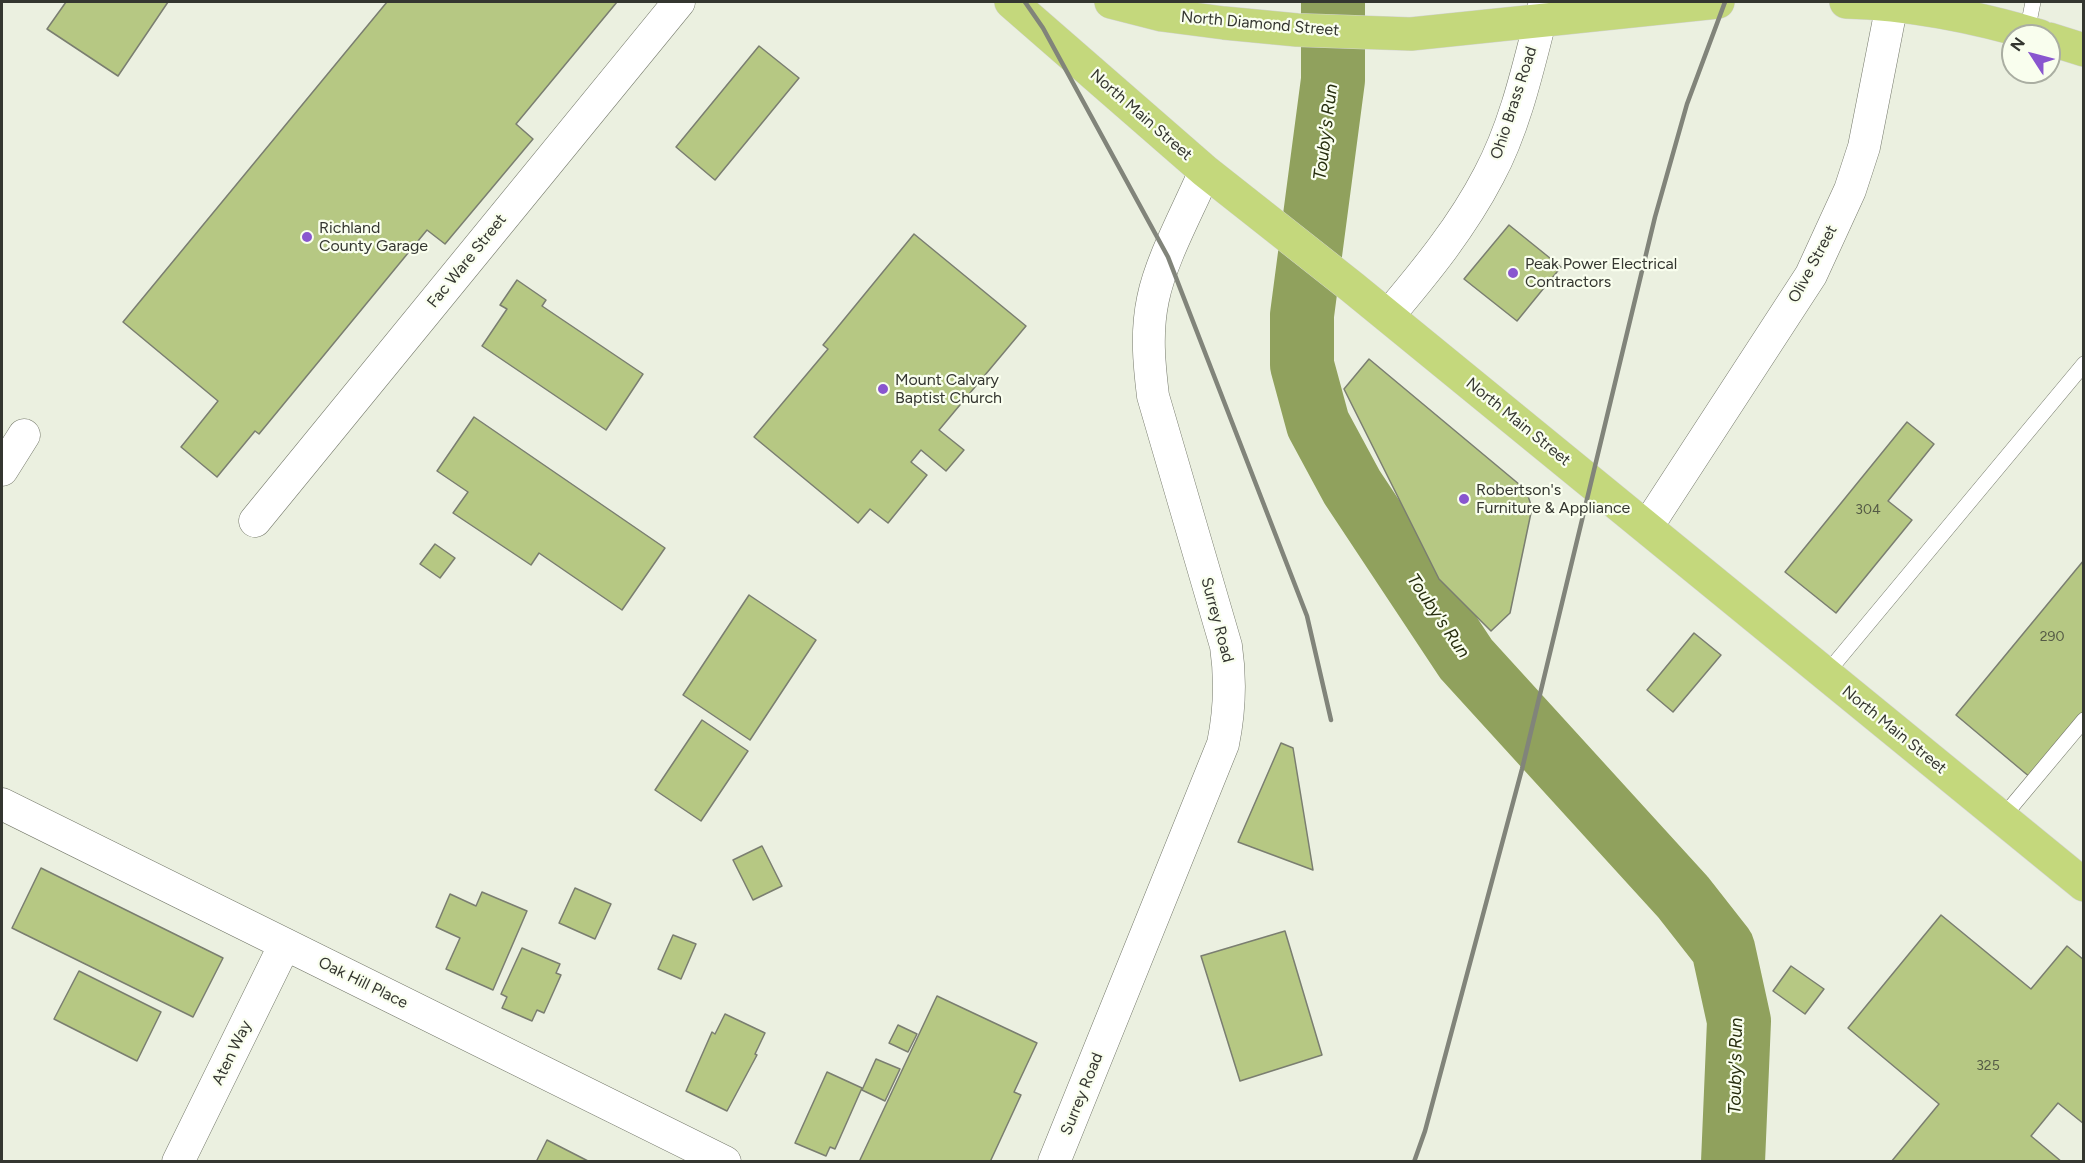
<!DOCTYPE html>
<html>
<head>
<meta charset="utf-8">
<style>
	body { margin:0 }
	#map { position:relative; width:2085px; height:1163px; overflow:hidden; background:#ebf0e0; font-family:Figtree,sans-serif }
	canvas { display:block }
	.frame { position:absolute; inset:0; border:3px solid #343630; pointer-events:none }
	.north { position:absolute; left:2001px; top:24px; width:60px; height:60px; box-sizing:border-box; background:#f9feee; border:2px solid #aaaea2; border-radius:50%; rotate:306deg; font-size:16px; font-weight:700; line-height:24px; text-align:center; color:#343630 }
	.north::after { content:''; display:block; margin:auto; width:21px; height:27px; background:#8956cf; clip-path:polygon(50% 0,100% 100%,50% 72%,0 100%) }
</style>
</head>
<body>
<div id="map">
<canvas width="2085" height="1163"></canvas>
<div class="frame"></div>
<div class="north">N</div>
</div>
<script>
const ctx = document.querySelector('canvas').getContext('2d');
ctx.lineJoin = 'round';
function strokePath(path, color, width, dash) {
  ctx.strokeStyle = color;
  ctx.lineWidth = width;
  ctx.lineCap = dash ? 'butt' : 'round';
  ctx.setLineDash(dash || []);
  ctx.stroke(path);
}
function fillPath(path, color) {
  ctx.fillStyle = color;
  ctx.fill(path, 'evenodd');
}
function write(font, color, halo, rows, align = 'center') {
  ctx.font = font + ' Figtree,sans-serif';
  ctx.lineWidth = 4.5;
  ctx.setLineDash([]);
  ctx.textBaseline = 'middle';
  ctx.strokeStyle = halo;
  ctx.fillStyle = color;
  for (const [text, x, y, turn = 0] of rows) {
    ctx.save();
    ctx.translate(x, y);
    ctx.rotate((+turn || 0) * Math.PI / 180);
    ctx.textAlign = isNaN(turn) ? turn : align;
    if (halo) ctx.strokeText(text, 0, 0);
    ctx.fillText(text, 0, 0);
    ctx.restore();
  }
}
const river = new Path2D(`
	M1333,2V80L1302,315V365L1318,424L1352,487L1466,659L1683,897L1723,948L1739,1021L1733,1162`);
const building = new Path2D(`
	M66,2H168L118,76L47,29Z
	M387,2H617L516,124L533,139L445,244L427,230L259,434L255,431L217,477L181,447L218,401L123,322Z
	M759,46L799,78L715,180L676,147Z
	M1509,225L1561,267L1517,321L1464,279Z
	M914,234L1026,326L939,430L964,450L946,471L921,450L911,462L927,475L888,523L870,509L858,523L754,437L828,349L823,345Z
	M517,280L546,300L542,306L643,374L606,430L482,346L507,309L500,305Z
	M1369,359L1526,490L1532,508L1510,613L1491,631L1439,579L1344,389Z
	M474,417L665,548L622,610L539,553L531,565L453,513L468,492L437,471Z
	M1907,422L1934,444L1888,501L1912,520L1836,613L1785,572Z
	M435,544L455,558L440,578L420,564Z
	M2084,560V713L2031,778L1956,715Z
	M749,595L816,640L750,740L683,695Z
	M1694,633L1721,655L1673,712L1647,690Z
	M702,720L748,751L701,821L655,790Z
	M1281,743L1293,748L1313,870L1238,842Z
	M762,846L782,886L753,900L733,860Z
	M41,868L223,958L193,1017L12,928Z
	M575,888L611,904L595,939L559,923Z
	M482,892L527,911L493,990L446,969L460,938L436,927L450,894L476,906Z
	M1941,915L2031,989L2067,946L2084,960V1124L2058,1103L2031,1136L2062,1162H1891L1939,1104L1848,1028Z
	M1285,931L1322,1055L1240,1081L1201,956Z
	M673,935L696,944L681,979L658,969Z
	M522,948L560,964L556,973L561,975L544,1013L537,1010L532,1021L502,1008L507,997L501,994Z
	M1791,966L1824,989L1805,1014L1773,991Z
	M79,971L161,1012L137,1061L54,1019Z
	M937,996L1037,1043L1014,1092L1021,1095L990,1162H859Z
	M725,1014L765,1033L755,1054L757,1055L727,1111L686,1091L712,1032L715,1034Z
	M898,1025L917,1034L908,1052L889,1043Z
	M876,1059L900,1069L885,1101L862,1090Z
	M827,1072L862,1088L835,1149L830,1147L826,1156L795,1143Z
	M547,1140L590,1162H536Z`);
const service = new Path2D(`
	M2027,32L2033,2
	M1826,674L2084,364
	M2002,818L2084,720`);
const minor = new Path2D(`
	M1388,316C1426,271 1462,227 1489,175C1517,123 1530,59 1545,2
	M2,470L24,435
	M255,521L679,2
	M1647,527L1811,275L1850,190L1864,147L1892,4
	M2,804L725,1162
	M178,1162L285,944
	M1054,1162L1223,744C1230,710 1231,680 1226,646L1153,396C1149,363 1146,332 1153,299C1161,259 1189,209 1205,171`);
const trunk = new Path2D(`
	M1011,2L1205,171L1352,287L2084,885
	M1111,2L1162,15L1224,23L1297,30L1411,34L1718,2
	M1846,2C1912,4 1977,17 2040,36
	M2049,39L2084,50`);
const rail = new Path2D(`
	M1025,2L1043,28L1168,257L1307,616L1331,720
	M1414,1162L1425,1131L1522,769L1655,217L1687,104L1725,2`);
const markers = [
	[307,237,6,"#8956cf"],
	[1513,273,6,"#8956cf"],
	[883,389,6,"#8956cf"],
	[1464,499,6,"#8956cf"]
];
const numberNames = [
	["304",1868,510],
	["290",2052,637],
	["325",1988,1066]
];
const streetNames = [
	["North Diamond Street",1260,24,5],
	["Ohio Brass Road",1514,103,-72],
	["North Main Street",1141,115,41],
	["Fac Ware Street",467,261,-51],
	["Olive Street",1813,264,-62],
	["North Main Street",1518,422,39],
	["Surrey Road",1217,620,75],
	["North Main Street",1894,730,39],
	["Oak Hill Place",363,983,26],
	["Aten Way",232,1053,-64],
	["Surrey Road",1082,1094,-68]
];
const poiNames = [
	["Richland",319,228],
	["County Garage",319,246],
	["Peak Power Electrical",1525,264],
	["Contractors",1525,282],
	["Mount Calvary",895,380],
	["Baptist Church",895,398],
	["Robertson's",1476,490],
	["Furniture & Appliance",1476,508]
];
const waterNames = [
	["Touby's Run",1326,132,-83],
	["Touby's Run",1438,616,56],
	["Touby's Run",1736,1066,-89]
];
strokePath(river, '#90a15d', 64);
fillPath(building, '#b6c883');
strokePath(building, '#7a7e70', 1.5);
strokePath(service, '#767a6c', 16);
strokePath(minor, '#767a6c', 33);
strokePath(trunk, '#d2d3d1', 34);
strokePath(service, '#fff', 15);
strokePath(minor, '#fff', 32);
strokePath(trunk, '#c4d87c', 33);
strokePath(rail, '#81847a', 4.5);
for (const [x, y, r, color] of markers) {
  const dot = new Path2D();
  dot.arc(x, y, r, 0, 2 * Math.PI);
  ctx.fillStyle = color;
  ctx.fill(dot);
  strokePath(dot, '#f9feee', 2);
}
write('14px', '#545a45', null, numberNames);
write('16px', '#343630', '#f9feee', streetNames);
write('16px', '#343630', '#f9feee', poiNames, 'left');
write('italic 18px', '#262d0e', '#f9feee', waterNames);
</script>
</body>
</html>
